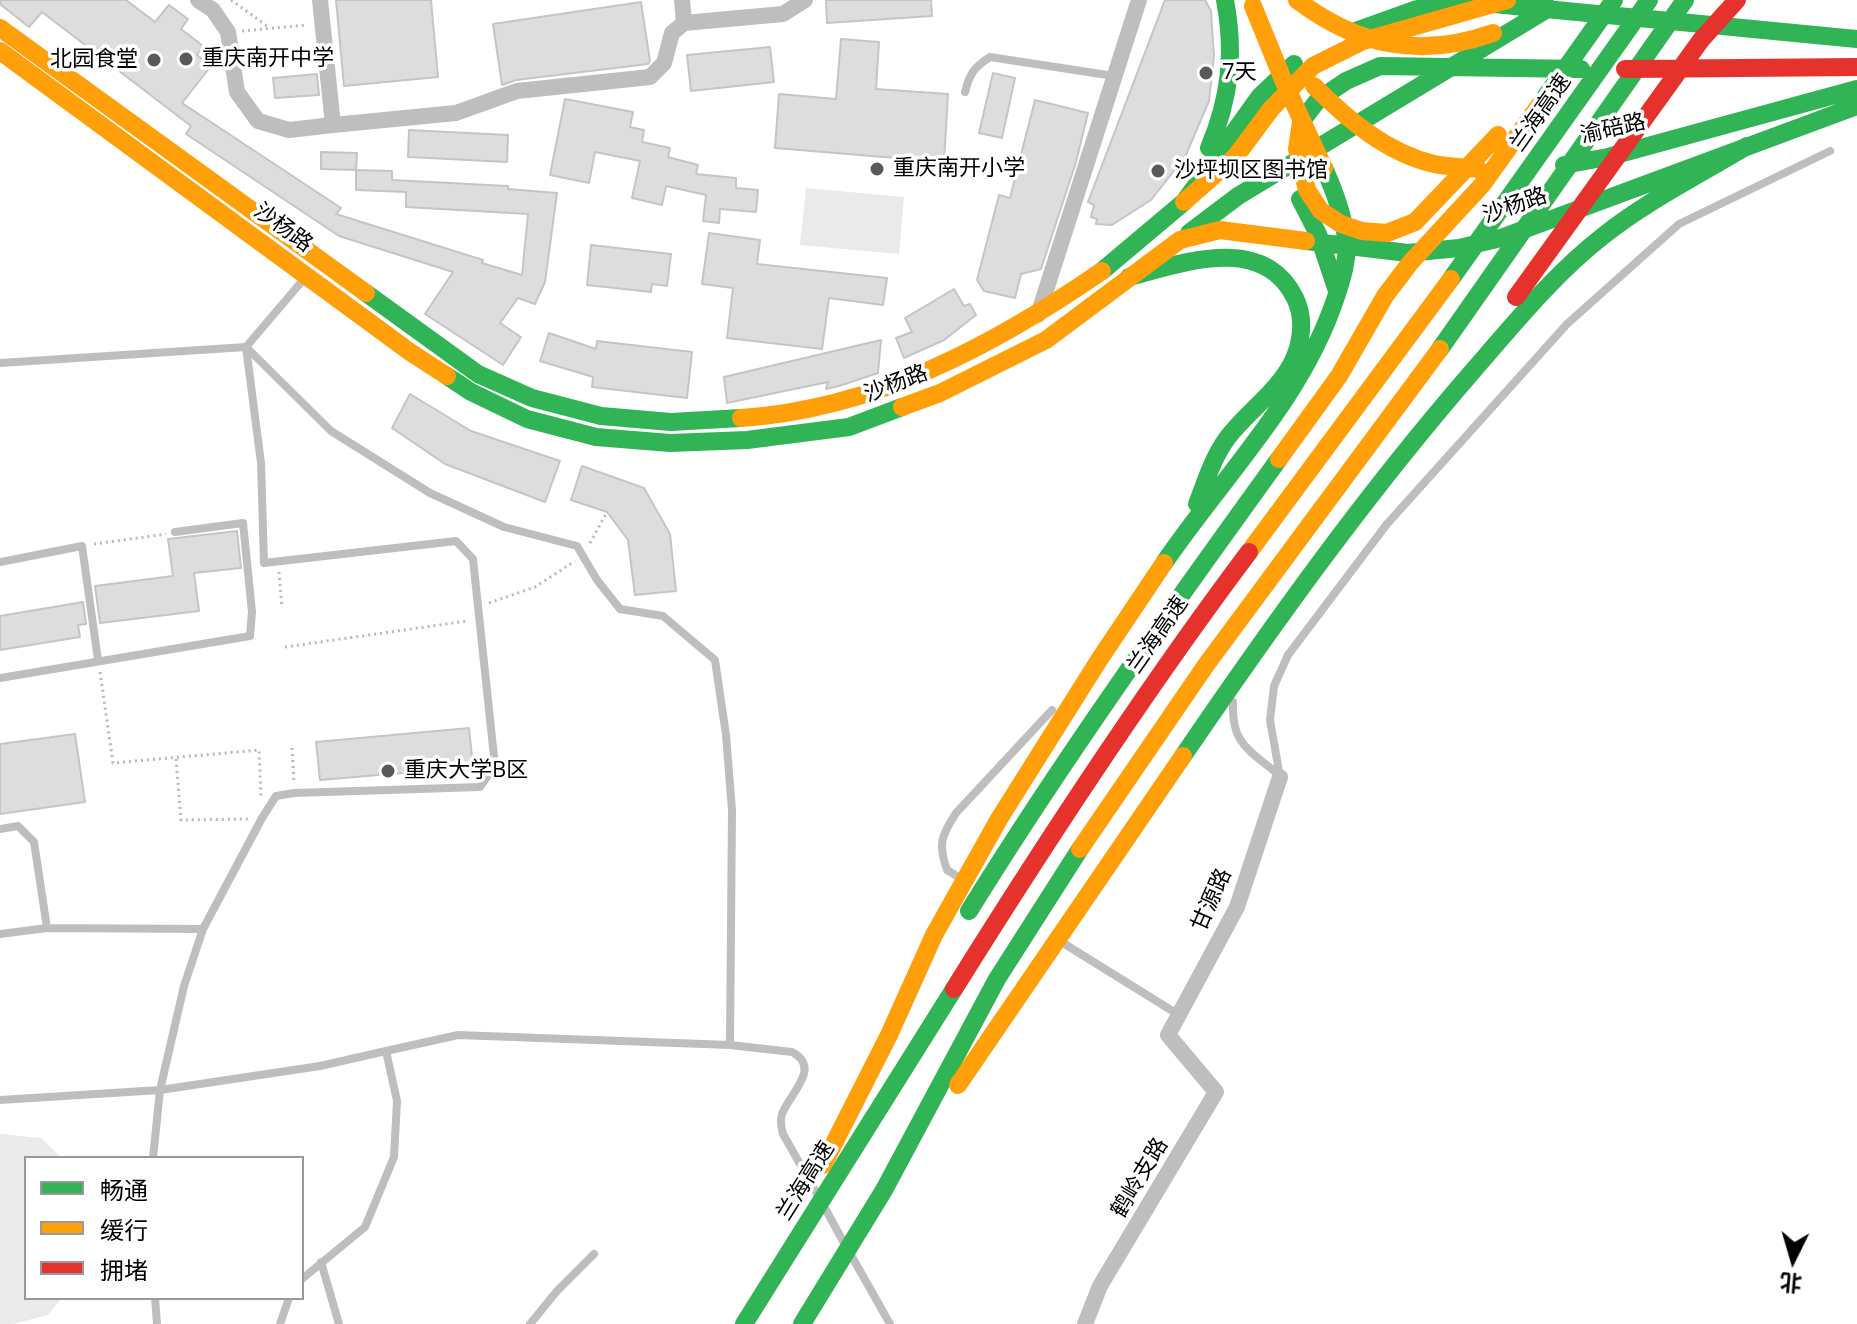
<!DOCTYPE html>
<html>
<head>
<meta charset="utf-8">
<style>
	body { margin:0 }
	#map { position:relative; width:1857px; height:1324px; overflow:hidden; background:#fff; font-family:"Open Sans","Noto Sans SC",sans-serif }
	canvas { display:block }
	.legend { position:absolute; left:24px; top:1156px; width:280px; height:144px; box-sizing:border-box; background:#fff; border:2px solid #999; margin:0; padding:10px 14px; list-style:none; font-size:24px; color:#000 }
	.legend li { display:flex; align-items:center; gap:16px; height:40px }
	.legend b { width:40px; border:2px solid #999 }
	.north { position:absolute; left:1753px; top:1220px; width:80px; height:80px; -webkit-text-stroke:6px #fff; paint-order:stroke; rotate:185deg; font-size:22px; font-weight:700; line-height:32px; text-align:center; color:#000 }
	.north::after { content:''; display:block; margin:auto; width:28px; height:36px; background:#000; clip-path:polygon(50% 0,100% 100%,50% 72%,0 100%) }
</style>
</head>
<body>
<div id="map">
<canvas width="1857" height="1324"></canvas>
<ul class="legend">
<li><b style="height:10px;background:#30b455"></b>畅通</li>
<li><b style="height:10px;background:#ff9f0a"></b>缓行</li>
<li><b style="height:10px;background:#e5322d"></b>拥堵</li>
</ul>
<div class="north">北</div>
</div>
<script>
const ctx = document.querySelector('canvas').getContext('2d');
ctx.lineJoin = 'round';
function fillPath(path, color) {
  ctx.fillStyle = color;
  ctx.fill(path, 'evenodd');
}
function strokePath(path, color, width, dash) {
  ctx.strokeStyle = color;
  ctx.lineWidth = width;
  ctx.lineCap = dash ? 'butt' : 'round';
  ctx.setLineDash(dash || []);
  ctx.stroke(path);
}
function write(font, color, halo, rows, align = 'center') {
  ctx.font = font + ' "Open Sans","Noto Sans SC",sans-serif';
  ctx.lineWidth = 7;
  ctx.setLineDash([]);
  ctx.textBaseline = 'middle';
  ctx.strokeStyle = halo;
  ctx.fillStyle = color;
  for (const [text, x, y, turn = 0] of rows) {
    ctx.save();
    ctx.translate(x, y);
    ctx.rotate((+turn || 0) * Math.PI / 180);
    ctx.textAlign = isNaN(turn) ? turn : align;
    if (halo) ctx.strokeText(text, 0, 0);
    ctx.fillText(text, 0, 0);
    ctx.restore();
  }
}
const green = new Path2D(`
	M806,188L904,197L899,254L800,245Z
	M0,1134L41,1138L62,1158H26V1298H62L48,1315L13,1324H0Z`);
const building = new Path2D(`
	M0,0H126L155,22L169,5L188,19L181,29L203,46L197,55L211,66L182,103L341,208L336,214L483,260L482,263L522,275L528,214L406,207V192L356,190V170L392,171V180L508,186V189L557,193L545,282L535,304L518,298L500,323L521,337L503,365L425,314L453,272L339,236L186,134L191,126L42,12L29,27L0,4Z
	M336,0H431L438,77L344,86Z
	M826,0H931L932,16L827,23Z
	M1165,0H1205L1211,11L1214,56L1209,101L1185,157L1151,200L1112,225L1096,224L1097,219L1091,217L1094,205L1088,202Z
	M641,2L650,61L648,64L516,80L502,85L493,24Z
	M841,39L879,42L876,89L948,94L944,162L775,148L779,94L836,99Z
	M770,47L774,82L691,91L687,55Z
	M993,73L1015,78L1002,138L979,133Z
	M317,74L319,95L275,98L273,78Z
	M565,99L633,112L630,127L644,130L642,142L670,148L668,157L698,165L696,174L736,178V188L758,190L756,212L720,209L719,223L703,221L706,195L666,186L662,205L632,198L640,161L595,152L589,183L550,175Z
	M1035,100L1088,113L1076,162L1041,269L1021,274L1015,298L984,291L977,280L999,195L1010,198Z
	M409,130L508,135L507,162L408,157Z
	M321,152L357,153L356,170L321,169Z
	M709,233L760,240L757,264L887,278L883,305L829,298L822,349L727,338L733,288L702,284Z
	M591,245L671,254L667,286L652,284L651,292L587,285Z
	M954,289L964,306L970,304L976,315L944,340L904,358L896,338L912,332L905,318Z
	M549,333L596,349L597,341L692,352L687,398L592,387L593,377L540,361Z
	M881,340L878,373L839,386L826,389L828,382L727,403L724,377Z
	M410,394L471,431L560,461L545,502L445,464L392,428Z
	M582,466L644,488L670,534L676,591L635,595L628,540L607,512L571,500Z
	M237,531L241,568L194,573L199,611L100,623L95,586L173,576L168,539Z
	M83,602L86,624L78,625L80,637L0,650V616Z
	M469,728L473,767L320,780L316,742Z
	M75,734L85,802L0,814V744Z`);
const path = new Path2D(`
	M231,0L270,28
	M242,31L306,25
	M590,543L607,512
	M94,544L166,534
	M279,572L282,608
	M489,603L535,587L575,561
	M285,647L467,621
	M100,672L113,763L259,750L261,797
	M292,748L294,784
	M176,759L181,820L248,819`);
const lane = new Path2D(`
	M965,92C969,75 974,67 990,57L1114,76
	M0,363L246,347L331,431L430,493L504,527L577,546L597,580L620,609L663,616L715,660L726,735L732,810L730,1045L458,1035L386,1051
	M0,562L82,546L98,660
	M0,678L250,636L252,612L243,523L175,532
	M1233,702C1231,745 1250,750 1280,776
	M1280,777L1270,720L1274,686L1288,655L1387,524L1567,324L1679,224L1830,151
	M0,829L18,826L34,842L47,928
	M960,878L947,870C938,844 941,836 956,813L1052,710
	M0,934L47,928L203,929
	M1063,943L1179,1015
	M730,1045L792,1052C822,1068 790,1093 782,1114C780,1120 781,1127 783,1134L817,1194
	M0,1100L160,1090L320,1066L386,1051L397,1101L394,1157L365,1227L302,1279
	M153,1158L160,1090L184,986L203,929L262,818L276,796L294,793L480,787L495,766L473,559L456,541L264,563L261,463L246,347L303,280
	M826,1210L844,1243
	M851,1255L890,1324
	M321,1262L339,1324
	M155,1298L157,1324
	M280,1324L289,1298
	M530,1324L557,1291L594,1254`);
const street = new Path2D(`
	M198,0L213,10L228,32L237,92L258,121L289,130L333,125L320,0
	M682,0L684,23L783,14L805,0
	M333,125L456,113L517,91L650,77L664,63L672,33L684,23
	M1038,315L1139,0
	M1085,1324L1100,1286L1216,1092L1168,1035L1237,907L1280,777`);
const fast = new Path2D(`
	M1353,32L1417,9L1463,1L1857,39
	M1541,103L1614,0
	M1301,122L1318,100L1346,81L1380,66L1581,69
	M1209,148C1230,98 1235,53 1225,0
	M1564,165L1608,157L1857,89
	M1300,199L1318,234L1337,291
	M1189,233L1238,196L1549,8
	M1306,241L1408,253L1459,248L1501,238L1857,106
	M1102,271L1184,202L1260,96L1294,64
	M1129,277C1183,263 1263,233 1295,298C1305,318 1302,343 1292,363C1277,392 1248,411 1228,437C1213,457 1206,481 1197,504
	M1451,279L1649,0
	M366,293L478,374L532,398L601,416L671,422L741,418
	M1440,349L1685,0
	M447,376L471,392L527,419L596,437L670,443L747,440L849,427L902,407
	M1164,563C1224,475 1302,400 1336,297C1342,279 1349,257 1346,238C1343,214 1334,190 1324,168
	M1183,756C1273,624 1367,493 1472,372C1513,325 1553,275 1603,236C1647,201 1699,175 1747,146
	M969,911C1065,756 1172,607 1279,459
	M744,1324L954,989
	M802,1324L884,1190L997,979L1080,849`);
const slow = new Path2D(`
	M1297,0C1358,46 1420,59 1493,33
	M1253,6L1284,82L1324,168
	M0,28L366,293
	M0,51L410,352L447,376
	M1314,86C1348,120 1387,153 1434,164C1448,167 1464,167 1478,169
	M1301,122L1297,149L1307,190L1321,211L1341,224L1362,231L1387,233L1415,222L1498,135
	M1184,202L1236,156L1271,109L1313,66L1363,41L1507,0
	M902,407L940,393L1046,340L1180,240L1220,230L1306,241
	M741,418C875,409 993,346 1102,271
	M1279,459L1339,376L1385,296L1410,263L1482,185L1541,103
	M1249,552L1451,279
	M1080,849L1206,665L1440,349
	M958,1085L1183,756
	M823,1165L889,1035L934,935L999,819L1099,660L1164,563`);
const jam = new Path2D(`
	M1625,69L1857,67
	M1516,297L1701,40L1737,0
	M954,989C1047,840 1143,693 1249,552`);
const markers = [
	[186,59,8,"#595959"],
	[154,60,8,"#595959"],
	[1206,73,8,"#595959"],
	[877,169,8,"#595959"],
	[1158,171,8,"#595959"],
	[388,771,8,"#595959"]
];
const poiNames = [
	["重庆南开中学",202,59],
	["北园食堂",138,60,"right"],
	["7天",1222,73],
	["重庆南开小学",893,169],
	["沙坪坝区图书馆",1174,171],
	["重庆大学B区",404,771]
];
const streetNames = [
	["兰海高速",1541,113,-55],
	["渝碚路",1613,129,-13],
	["沙杨路",1515,206,-19],
	["沙杨路",283,228,36],
	["沙杨路",896,384,-21],
	["兰海高速",1158,635,-55],
	["甘源路",1212,900,-66],
	["鹤岭支路",1140,1178,-59],
	["兰海高速",806,1181,-58]
];
fillPath(green, '#eaeaea');
fillPath(building, '#ddd');
strokePath(building, '#c5c5c5', 2);
strokePath(path, '#b8b8b8', 3, [2, 4]);
strokePath(lane, '#bebebe', 8);
strokePath(street, '#bebebe', 16);
strokePath(fast, '#30b455', 18);
strokePath(slow, '#ff9f0a', 18);
strokePath(jam, '#e5322d', 18);
for (const [x, y, r, color] of markers) {
  const dot = new Path2D();
  dot.arc(x, y, r, 0, 2 * Math.PI);
  ctx.fillStyle = color;
  ctx.fill(dot);
  strokePath(dot, '#fff', 3);
}
write('22px', '#000', '#fff', poiNames, 'left');
write('22px', '#000', '#fff', streetNames);
</script>
</body>
</html>
